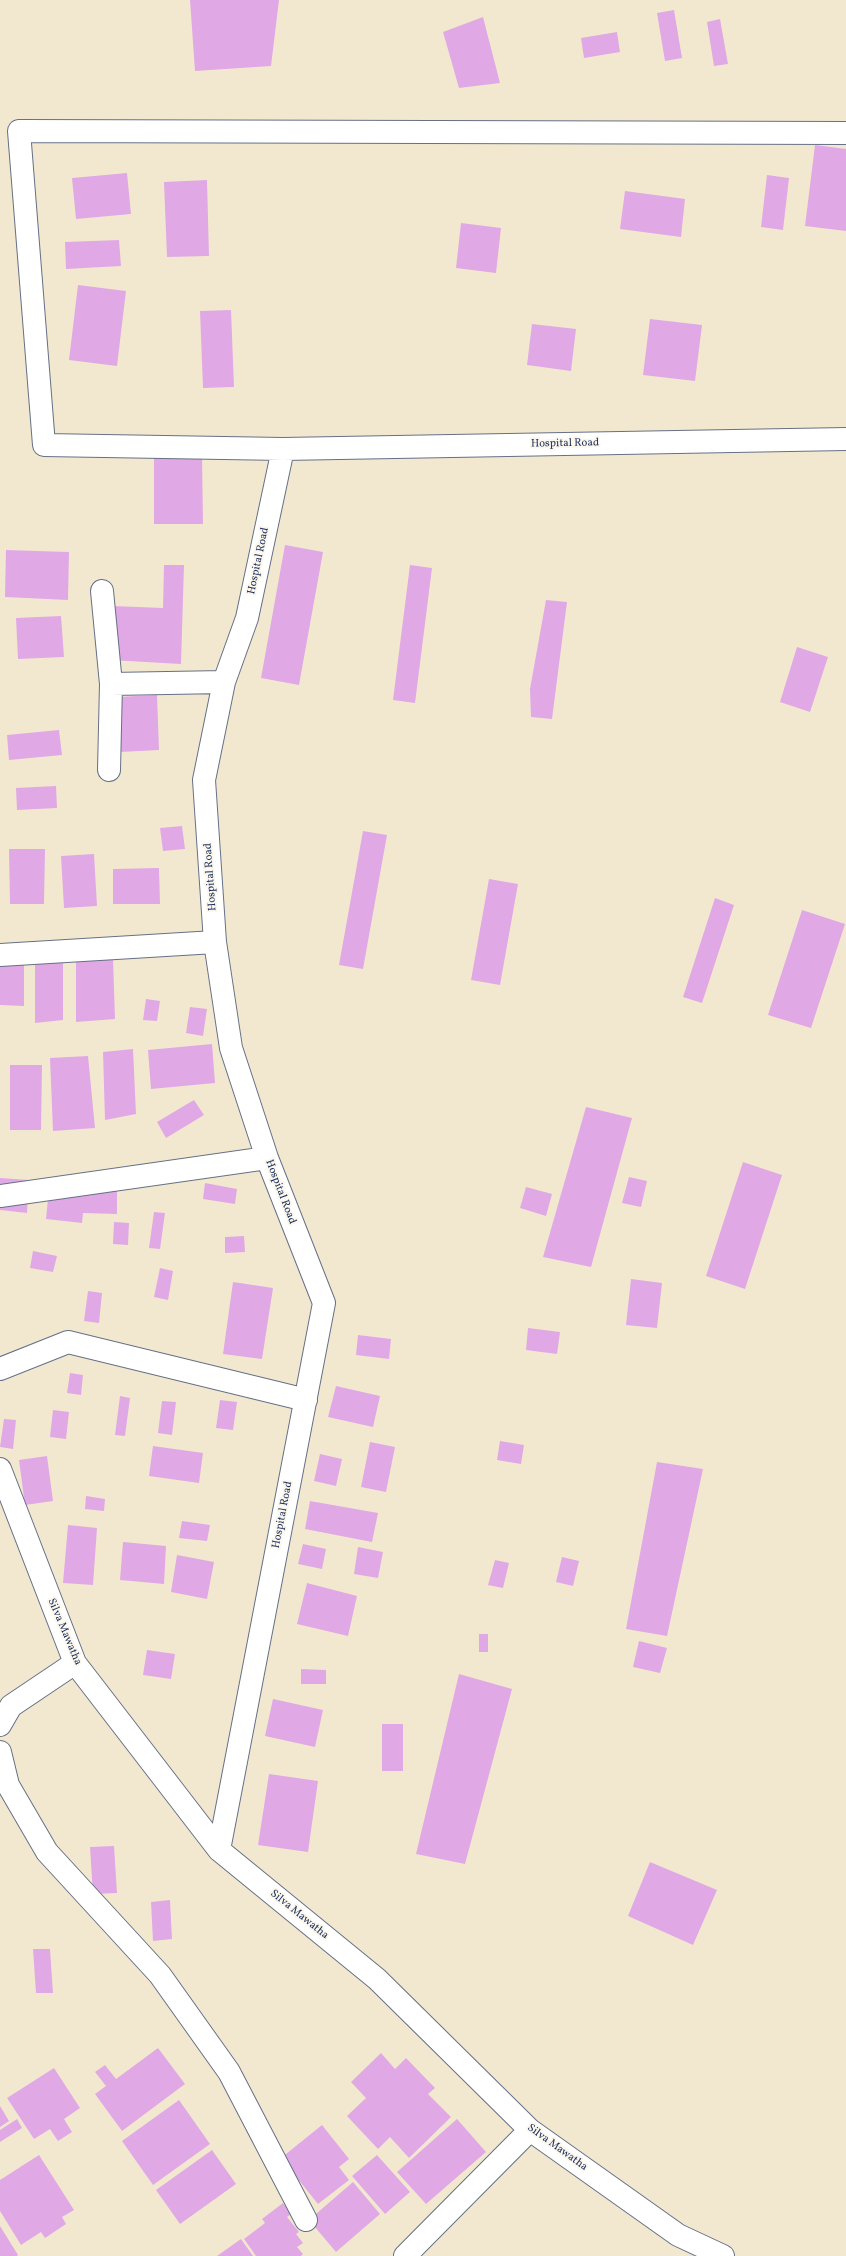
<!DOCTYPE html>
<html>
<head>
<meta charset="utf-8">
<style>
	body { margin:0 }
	canvas { display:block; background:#f2e8cf }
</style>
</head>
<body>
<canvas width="846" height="2256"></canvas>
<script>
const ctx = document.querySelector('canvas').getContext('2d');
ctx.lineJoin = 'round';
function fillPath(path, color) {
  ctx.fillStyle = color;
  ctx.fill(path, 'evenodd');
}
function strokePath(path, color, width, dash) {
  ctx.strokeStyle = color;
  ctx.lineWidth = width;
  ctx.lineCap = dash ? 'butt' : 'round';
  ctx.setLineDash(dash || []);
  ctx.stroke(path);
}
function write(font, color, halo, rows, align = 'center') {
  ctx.font = font + ' Vollkorn,serif';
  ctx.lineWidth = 4;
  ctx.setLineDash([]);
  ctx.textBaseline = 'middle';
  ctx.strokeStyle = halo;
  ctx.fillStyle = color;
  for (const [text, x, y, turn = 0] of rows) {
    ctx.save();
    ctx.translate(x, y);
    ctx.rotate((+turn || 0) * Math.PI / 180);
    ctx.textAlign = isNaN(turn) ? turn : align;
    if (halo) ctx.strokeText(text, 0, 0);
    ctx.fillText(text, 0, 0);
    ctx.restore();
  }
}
const building = new Path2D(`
	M190,0H279L271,66L195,71Z
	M674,10L682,58L665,61L657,13Z
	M483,17L500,83L459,88L443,32Z
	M720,19L728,64L714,66L707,22Z
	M617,32L620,52L584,58L581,38Z
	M815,145L846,149V231L805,226Z
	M127,173L131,214L76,219L72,178Z
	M767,175L789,178L783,230L761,227Z
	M207,180L209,256L167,257L164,182Z
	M625,191L685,199L681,237L620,229Z
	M461,223L501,228L496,273L456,268Z
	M119,240L121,266L66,269L65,242Z
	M78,285L126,291L117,366L69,360Z
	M231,310L234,387L203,388L200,311Z
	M650,319L702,325L695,381L643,375Z
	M532,324L576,329L571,371L527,365Z
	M154,455H202L203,524H154Z
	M285,545L323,552L299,685L261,678Z
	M6,550L69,552L68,600L5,597Z
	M164,565H184L181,664L110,660L113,606L163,608Z
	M410,565L432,568L415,703L393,700Z
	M546,600L567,602L552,719L531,717L530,689Z
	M61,616L64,657L18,659L16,618Z
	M797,647L828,657L810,712L780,702Z
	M157,695L159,750L120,752L117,697Z
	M59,730L62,755L9,760L7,735Z
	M56,786L57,808L17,810L16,788Z
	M182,826L185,849L163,851L160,828Z
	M363,831L387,835L363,969L339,965Z
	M9,849H45L44,904H10Z
	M94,854L97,906L64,908L61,856Z
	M159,868L160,904H113V869Z
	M489,879L518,884L500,985L471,980Z
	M715,898L734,905L702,1003L683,997Z
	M802,910L845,924L811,1028L768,1015Z
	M0,957L24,958V1006L0,1005Z
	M63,957V1020L35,1023V959Z
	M113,958L115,1019L76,1022V961Z
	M146,999L160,1001L157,1021L143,1020Z
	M190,1007L207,1009L203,1036L186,1033Z
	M212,1044L215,1083L151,1089L148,1050Z
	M133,1049L136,1114L105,1120L103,1052Z
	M88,1056L95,1128L53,1131L50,1058Z
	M10,1065H42L41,1130H10Z
	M194,1100L204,1115L166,1138L157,1122Z
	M586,1107L632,1118L591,1267L543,1257Z
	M743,1162L782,1175L745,1289L706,1276Z
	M629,1177L647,1181L641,1207L622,1203Z
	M0,1178L29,1180L27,1213L0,1210Z
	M50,1179L117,1188V1214L83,1213L82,1223L46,1219Z
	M205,1183L237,1189L235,1204L203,1199Z
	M526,1187L552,1194L546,1216L520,1208Z
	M154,1212L165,1213L160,1249L149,1248Z
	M114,1222L129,1223L128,1245L113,1244Z
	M244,1236L245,1252L225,1253V1237Z
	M33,1251L57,1256L53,1272L30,1268Z
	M160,1268L173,1271L168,1300L154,1297Z
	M631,1279L662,1283L657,1328L626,1325Z
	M233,1282L273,1288L262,1359L223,1354Z
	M88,1291L102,1293L99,1323L84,1321Z
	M528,1328L560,1332L557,1354L526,1350Z
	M358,1335L391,1339L389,1359L356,1355Z
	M70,1373L83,1375L81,1395L67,1393Z
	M336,1386L380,1396L373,1427L328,1417Z
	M120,1396L130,1398L125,1436L115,1435Z
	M220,1400L237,1402L233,1430L216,1428Z
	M162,1401L176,1402L172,1435L158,1433Z
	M53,1410L69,1412L66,1439L50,1437Z
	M4,1419L16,1420L13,1449L0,1447Z
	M500,1441L524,1445L521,1464L497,1460Z
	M370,1442L395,1447L386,1492L361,1487Z
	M153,1446L203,1453L199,1483L149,1476Z
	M320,1454L342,1459L336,1486L314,1481Z
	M47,1456L53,1501L25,1505L19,1460Z
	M657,1462L703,1469L667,1636L626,1629Z
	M86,1496L105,1499L104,1511L85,1509Z
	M310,1501L378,1513L372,1542L305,1529Z
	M182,1521L210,1525L207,1541L179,1538Z
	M68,1525L97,1528L93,1585L63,1583Z
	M123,1542L166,1546L164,1584L120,1580Z
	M303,1544L326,1549L322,1569L298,1564Z
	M358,1547L383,1552L378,1578L354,1574Z
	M177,1555L214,1562L207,1599L171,1592Z
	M562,1557L579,1561L573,1586L556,1582Z
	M495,1560L509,1563L503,1588L488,1585Z
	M307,1583L357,1596L348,1636L297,1624Z
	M479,1634H488V1652H479Z
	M639,1641L667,1648L660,1673L633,1667Z
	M147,1650L175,1654L171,1679L143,1675Z
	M301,1669L326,1670V1684H301Z
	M459,1674L512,1689L465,1864L416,1854Z
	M273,1699L323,1710L315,1747L265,1736Z
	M382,1724H403V1771H382Z
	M269,1774L318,1781L308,1852L258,1845Z
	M114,1846L117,1893L93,1894L90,1847Z
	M650,1862L717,1890L693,1945L628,1916Z
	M170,1900L172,1939L153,1941L151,1902Z
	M33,1949H50L53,1993H36Z
	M158,2048L185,2084L122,2131L95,2094L106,2086L95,2072L105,2065L116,2079Z
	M381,2053L395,2069L406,2058L435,2088L428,2094L451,2117L409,2158L390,2137L378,2149L347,2116L366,2098L351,2082Z
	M54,2068L80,2108L64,2119L72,2132L58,2141L50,2129L34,2139L7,2098Z
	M179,2100L210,2144L153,2185L122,2141Z
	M0,2106L9,2121L0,2127Z
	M17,2119L22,2128L0,2142V2130Z
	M457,2119L486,2152L426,2204L397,2172Z
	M322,2125L349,2159L339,2167L349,2180L318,2204L281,2158Z
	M212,2150L236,2184L180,2224L156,2190Z
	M39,2155L74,2210L62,2217L66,2224L45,2238L41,2232L21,2245L0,2211V2180Z
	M377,2155L410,2192L385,2214L352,2176Z
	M353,2182L380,2214L336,2252L309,2220Z
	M283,2203L291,2214L287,2217L299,2232L296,2234L303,2243L297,2247L303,2254L301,2256H256L244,2239L265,2223L262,2219Z
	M0,2226L18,2255L17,2256H0Z
	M241,2239L253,2256H217Z`);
const minor = new Path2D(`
	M283,449L44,445L19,131L846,133
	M102,591L111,684L109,770
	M111,684L224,682
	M0,955L215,942
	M0,1196L267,1158
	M0,1369L68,1342L306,1400
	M0,1469L75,1663L219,1850L377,1979L530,2130L678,2235L723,2256
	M0,1725L11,1706L75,1663
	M0,1752L8,1785L47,1852L160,1975L229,2072L306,2220
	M219,1850L324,1303L267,1158L231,1048L215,942L204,780L224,682L247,618L283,449L846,439
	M405,2256L530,2130`);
const streetNames = [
	["Hospital Road",565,444,-1],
	["Hospital Road",259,561,-78],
	["Hospital Road",211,877,-94],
	["Hospital Road",280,1192,69],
	["Hospital Road",283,1515,-79],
	["Silva Mawatha",64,1632,67],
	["Silva Mawatha",299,1915,39],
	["Silva Mawatha",557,2148,36]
];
fillPath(building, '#e0a9e6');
strokePath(minor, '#667086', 24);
strokePath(minor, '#fff', 22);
write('11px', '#1b2f5e', '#fbf7ec', streetNames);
</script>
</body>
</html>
